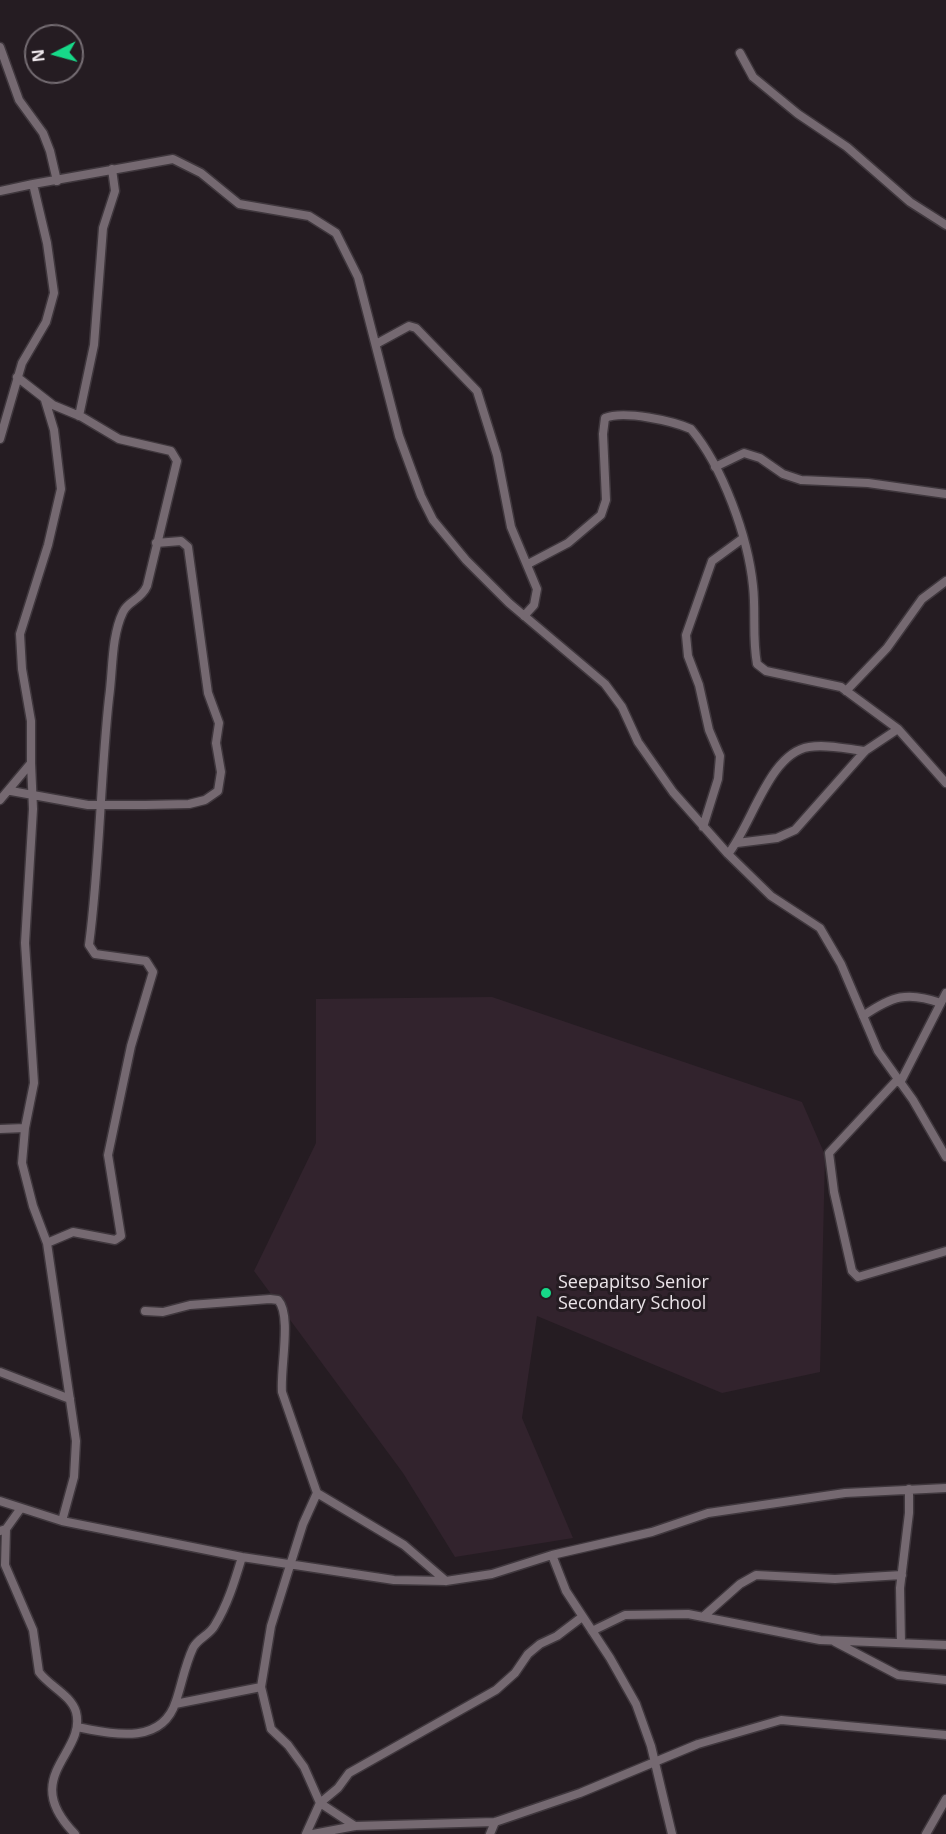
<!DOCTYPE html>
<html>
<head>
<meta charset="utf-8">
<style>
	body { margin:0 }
	#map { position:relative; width:946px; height:1834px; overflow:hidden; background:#251c22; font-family:"Open Sans",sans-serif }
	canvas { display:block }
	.north { position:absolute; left:24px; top:24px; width:60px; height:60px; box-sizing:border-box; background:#251c22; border:2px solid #746c72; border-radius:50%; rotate:264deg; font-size:16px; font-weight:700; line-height:24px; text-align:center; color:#ebe4e9 }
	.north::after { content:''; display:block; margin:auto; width:21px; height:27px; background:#17d989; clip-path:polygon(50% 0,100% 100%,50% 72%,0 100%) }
</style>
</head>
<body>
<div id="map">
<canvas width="946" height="1834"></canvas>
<div class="north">N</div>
</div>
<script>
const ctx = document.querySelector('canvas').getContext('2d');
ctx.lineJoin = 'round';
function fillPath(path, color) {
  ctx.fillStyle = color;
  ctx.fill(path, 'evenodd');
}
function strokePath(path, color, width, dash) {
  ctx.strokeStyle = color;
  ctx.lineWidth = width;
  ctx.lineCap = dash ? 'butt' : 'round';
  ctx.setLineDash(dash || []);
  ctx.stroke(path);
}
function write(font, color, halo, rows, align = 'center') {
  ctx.font = font + ' "Open Sans",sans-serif';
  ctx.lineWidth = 6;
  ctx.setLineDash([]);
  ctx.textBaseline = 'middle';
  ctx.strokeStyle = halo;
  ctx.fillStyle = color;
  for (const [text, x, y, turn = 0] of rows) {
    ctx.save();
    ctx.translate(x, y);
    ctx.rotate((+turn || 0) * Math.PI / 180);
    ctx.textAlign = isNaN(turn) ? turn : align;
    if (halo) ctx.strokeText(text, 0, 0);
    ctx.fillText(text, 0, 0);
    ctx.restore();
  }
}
const built = new Path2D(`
	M492,997L802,1102L825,1155L820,1372L722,1393L537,1316L522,1418L573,1538L455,1557L403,1473L254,1271L316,1143V999Z`);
const street = new Path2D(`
	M0,47L19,100L43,133L50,151L57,181
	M740,53L753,77L798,114L847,147L910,202L946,225
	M0,191L33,184
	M376,344L409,326L416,328L477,391L497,455L511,527L537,589L534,605L524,616
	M17,377L53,405L82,417L119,439L171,451L177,461L147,586C141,600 128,601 123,612C111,637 113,670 109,698C100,780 100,862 89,945L95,954L146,961L153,972L131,1046L108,1155L121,1236L115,1240L73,1232L47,1243
	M79,416L94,345L103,228L115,191L112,169
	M0,439L22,363L46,322L54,293L47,243L33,184L173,159L201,173L239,204L309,216L336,233L358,277L399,436L421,496L433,520L466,560L509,603L605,684L622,707L638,742L673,792L728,854L771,896L820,928L841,964L878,1051L913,1100L946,1157
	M715,467L744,453L760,458L783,474L801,480L868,483L946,494
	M528,564L568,543L601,515L606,500L603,434L605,418C624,410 673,421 691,429C723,467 748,537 753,586C756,612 752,637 757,664L766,671L841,687L898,729L946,783
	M846,691L887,648L922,599L946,581
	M31,763L33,809L25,943L34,1083L25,1128L22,1163L33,1206L47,1243L76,1441L74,1477L62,1521
	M11,791L88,805H145L189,804L205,800L218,791L221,772L216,743L219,723L208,693L188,547L181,541L156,543
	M0,800L31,763V721L22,669L20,634L48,545L61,489L54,430L45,400
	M703,827L718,779L720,756L709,730L699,685L688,656L686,635L712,561L742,539
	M737,843L777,838L795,830L865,751L898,729
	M728,854C752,825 769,753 809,747C827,744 847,749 865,751
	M863,1016C892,996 907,991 941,1003
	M898,1079L829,1153L834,1192L852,1271L858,1277L946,1251
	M900,1083L946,993
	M0,1129L25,1128
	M145,1311L163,1312L190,1305L270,1299L278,1300C292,1315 280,1368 282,1392L317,1493
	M0,1372L70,1399
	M0,1501L62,1521L242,1557L394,1580L446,1581L492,1574L552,1555L652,1532L708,1513L845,1493L946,1488
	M6,1529L5,1565L33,1630L39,1672C49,1686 71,1695 76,1712C87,1754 18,1776 75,1834
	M0,1531L6,1529L21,1508
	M552,1555L566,1591L610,1658L636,1704L651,1746L672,1834
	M705,1615L740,1584L756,1575L835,1579L902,1575
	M592,1631L625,1615L688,1614L820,1640L946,1645
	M835,1642L898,1675L946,1680
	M901,1643L900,1588L909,1513V1489
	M175,1704L261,1687
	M77,1727C113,1734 162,1746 176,1701C182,1683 185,1665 193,1648C198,1638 210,1635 215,1625C228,1604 235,1580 242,1557
	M355,1826L320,1803L304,1767L288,1745L271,1729L261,1687L271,1626L303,1524L317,1493L404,1545L446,1581
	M306,1834L320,1803L338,1788L349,1773L496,1690L515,1673L528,1654L540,1644L557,1636L582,1617
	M313,1834L355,1826L495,1822L580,1793L698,1744L781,1720L946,1735
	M490,1834L495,1822
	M926,1834L946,1799`);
const markers = [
	[546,1293,6,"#17d989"]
];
const poiNames = [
	["Seepapitso Senior",558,1283],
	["Secondary School",558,1304]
];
fillPath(built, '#32232d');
strokePath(street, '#3f373d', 11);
strokePath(street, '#756971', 8);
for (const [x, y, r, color] of markers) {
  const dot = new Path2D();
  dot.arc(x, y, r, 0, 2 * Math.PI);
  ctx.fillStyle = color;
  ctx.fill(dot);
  strokePath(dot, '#251c22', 2);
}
write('18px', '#ebe4e9', '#251c22', poiNames, 'left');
</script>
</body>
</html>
